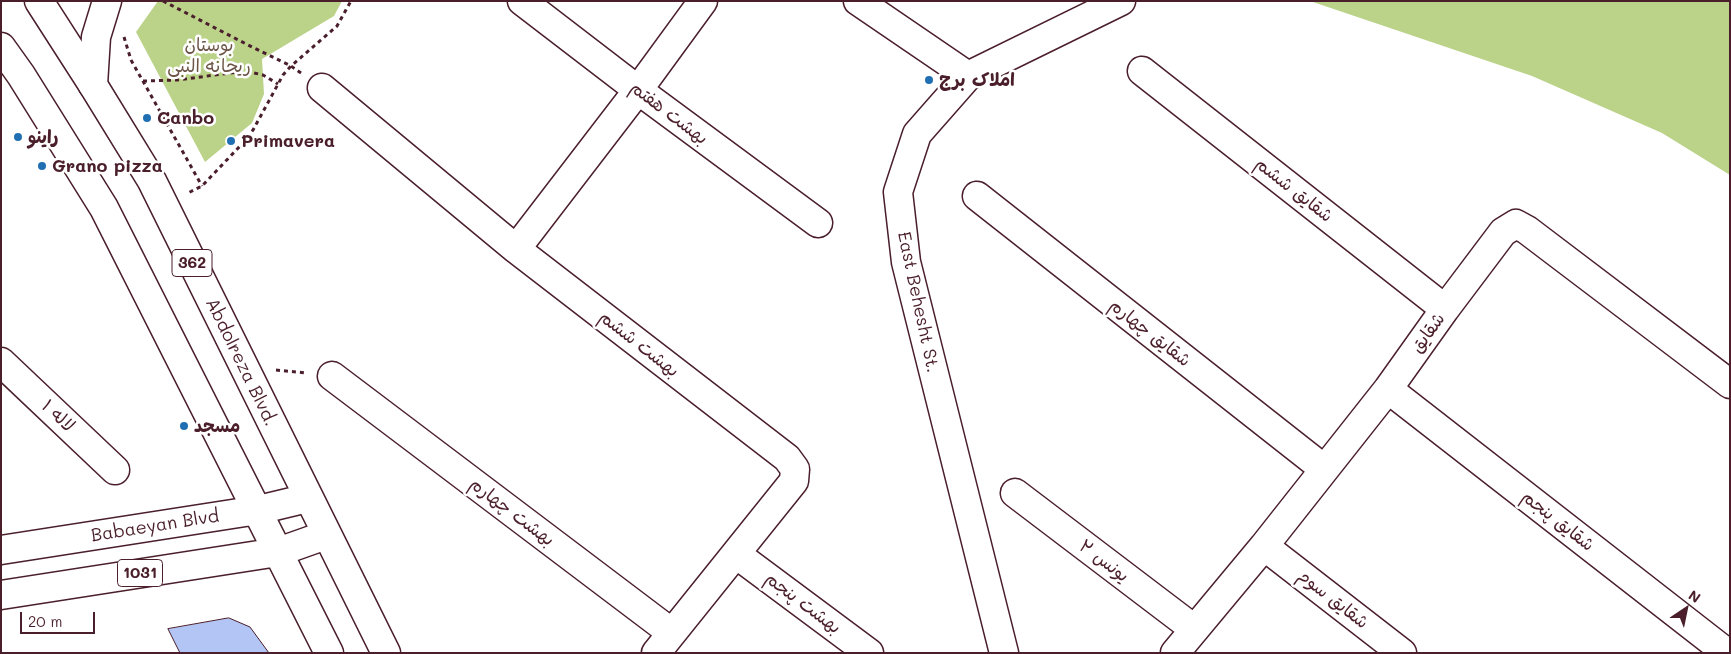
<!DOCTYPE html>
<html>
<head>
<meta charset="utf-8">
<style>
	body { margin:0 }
	#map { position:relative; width:1731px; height:654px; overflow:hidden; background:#fff; font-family:Mali,sans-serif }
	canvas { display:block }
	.frame { position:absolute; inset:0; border:2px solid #4a1f2b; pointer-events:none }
	.north { position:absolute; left:1661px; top:584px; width:50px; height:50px; -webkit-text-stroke:4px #fff; paint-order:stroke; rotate:34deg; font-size:14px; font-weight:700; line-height:20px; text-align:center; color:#4a1f2b }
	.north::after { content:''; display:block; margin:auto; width:18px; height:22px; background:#4a1f2b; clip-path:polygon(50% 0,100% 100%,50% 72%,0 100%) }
	.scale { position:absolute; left:20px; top:612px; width:75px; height:22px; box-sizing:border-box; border:2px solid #4a1f2b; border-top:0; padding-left:6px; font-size:15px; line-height:18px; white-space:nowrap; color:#4a1f2b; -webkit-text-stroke:4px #fff; paint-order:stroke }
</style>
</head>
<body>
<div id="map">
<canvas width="1731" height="654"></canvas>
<div class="frame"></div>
<div class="north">N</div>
<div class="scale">20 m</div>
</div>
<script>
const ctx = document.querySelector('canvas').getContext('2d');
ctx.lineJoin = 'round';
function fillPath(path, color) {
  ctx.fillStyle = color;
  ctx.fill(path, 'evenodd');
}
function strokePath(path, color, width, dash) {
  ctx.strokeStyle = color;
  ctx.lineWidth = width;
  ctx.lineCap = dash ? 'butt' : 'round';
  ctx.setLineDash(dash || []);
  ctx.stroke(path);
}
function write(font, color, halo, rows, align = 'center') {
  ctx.font = font + ' Mali,"Playpen Sans Arabic",sans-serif';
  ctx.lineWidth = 5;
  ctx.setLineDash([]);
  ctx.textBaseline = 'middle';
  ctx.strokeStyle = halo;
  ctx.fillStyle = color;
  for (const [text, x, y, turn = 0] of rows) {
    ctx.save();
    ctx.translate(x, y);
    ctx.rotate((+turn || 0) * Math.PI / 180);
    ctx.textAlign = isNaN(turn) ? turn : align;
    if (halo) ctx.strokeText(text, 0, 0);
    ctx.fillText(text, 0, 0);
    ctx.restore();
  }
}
const green = new Path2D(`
	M158,1H342L334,16L262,59L264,94L252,123L205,162L136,32Z
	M1310,1H1730V175L1662,133L1532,76Z`);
const building = new Path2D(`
	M229,618L250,627L269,653H180L168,629Z`);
const path = new Path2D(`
	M163,1L252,47L291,66L283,75L253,130L242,144L202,186L186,194
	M124,37L131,60L202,186
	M301,73L291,66L337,26L351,1
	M143,81L177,80L246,71L263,75L278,84
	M276,370L307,373`);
const minor = new Path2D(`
	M522,1L638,90L818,223
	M858,1L968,76
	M1142,71L1445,309
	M93,85L96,37L107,1
	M322,88L516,249L787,458L795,469L794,481L656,653
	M977,196L1324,469
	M516,249L638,90L703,1
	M1,362L115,470
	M332,376L672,633
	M1388,389L1727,653
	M1015,493L1194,629
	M1264,546L1402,653
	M736,554L869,653
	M1175,653L1264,546L1388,389L1445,309L1503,232L1516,224L1527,230L1730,384`);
const major = new Path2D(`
	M39,1L93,85L152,181L386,653
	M1,47L21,75L104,208L329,653
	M1,550L258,510L308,498
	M1,595L278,552L326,535
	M1004,653L906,262L898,192L917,134L968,76L1121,1`);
const markers = [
	[929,80,5,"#1f6fb2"],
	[147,118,5,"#1f6fb2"],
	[18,137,5,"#1f6fb2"],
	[231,141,5,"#1f6fb2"],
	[42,166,5,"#1f6fb2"],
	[184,426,5,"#1f6fb2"]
];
const shields = [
	[192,263,40],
	[140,573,45]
];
const shieldNames = [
	["362",192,263],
	["1031",140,573]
];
const parkNames = [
	["بوستان",209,45],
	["ریحانه النبی",209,66]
];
const poiNames = [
	["املاک برج",939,80],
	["Canbo",157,118],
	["راینو",28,137],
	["Primavera",241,141],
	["Grano pizza",52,166],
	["مسجد",194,426]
];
const streetNames = [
	["بهشت هفتم",669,113,37],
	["شقایق ششم",1294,190,38],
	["East Behesht St.",918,302,78],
	["شقایق چهارم",1150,333,38],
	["شقایق",1428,333,-54],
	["بهشت ششم",639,344,38],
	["Abdolreza Blvd.",241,362,64],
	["لاله ۱",58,416,43],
	["بهشت چهارم",512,512,37],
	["شقایق پنجم",1558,521,38],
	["Babaeyan Blvd",155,526,-9],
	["یونس ۲",1104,561,37],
	["شقایق سوم",1333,599,38],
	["بهشت پنجم",803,603,37]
];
fillPath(green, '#bbd289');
fillPath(building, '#b2c5f4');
strokePath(building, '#4a1f2b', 1);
strokePath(minor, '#4a1f2b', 31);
strokePath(major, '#4a1f2b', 31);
strokePath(path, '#4a1f2b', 3, [4, 4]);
strokePath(minor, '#fff', 28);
strokePath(major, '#fff', 28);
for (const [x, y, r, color] of markers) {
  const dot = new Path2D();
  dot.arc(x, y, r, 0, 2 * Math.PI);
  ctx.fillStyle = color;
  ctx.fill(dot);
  strokePath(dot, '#fff', 2);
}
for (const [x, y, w] of shields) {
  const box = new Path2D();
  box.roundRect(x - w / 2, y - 13.5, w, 27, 4);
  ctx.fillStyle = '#fff';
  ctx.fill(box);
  strokePath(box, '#4a1f2b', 1);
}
write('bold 16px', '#4a1f2b', null, shieldNames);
write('18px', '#6c5547', '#fff', parkNames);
write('bold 18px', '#4a1f2b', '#fff', poiNames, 'left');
write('18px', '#4a1f2b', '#fff', streetNames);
</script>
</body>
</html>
